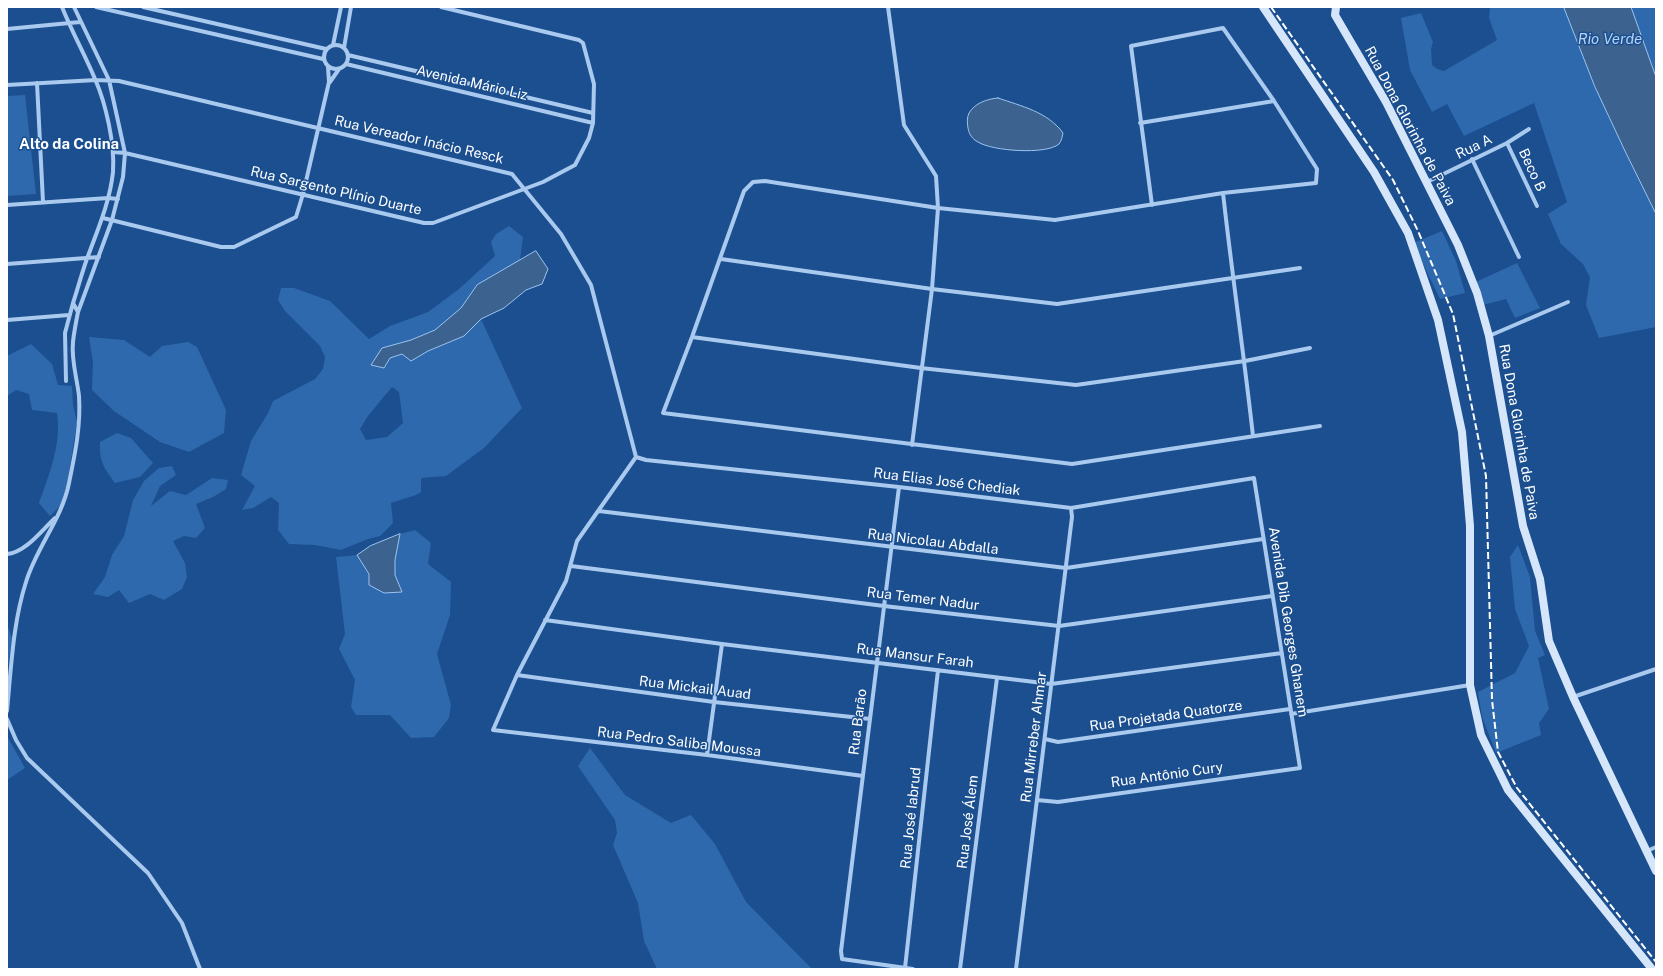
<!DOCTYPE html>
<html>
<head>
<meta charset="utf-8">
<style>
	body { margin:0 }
	#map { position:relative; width:1663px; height:976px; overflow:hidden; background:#1b4f8f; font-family:"Public Sans",sans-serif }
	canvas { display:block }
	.frame { position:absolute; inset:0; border:8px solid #fff; pointer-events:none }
</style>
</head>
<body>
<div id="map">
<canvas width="1663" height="976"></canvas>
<div class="frame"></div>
</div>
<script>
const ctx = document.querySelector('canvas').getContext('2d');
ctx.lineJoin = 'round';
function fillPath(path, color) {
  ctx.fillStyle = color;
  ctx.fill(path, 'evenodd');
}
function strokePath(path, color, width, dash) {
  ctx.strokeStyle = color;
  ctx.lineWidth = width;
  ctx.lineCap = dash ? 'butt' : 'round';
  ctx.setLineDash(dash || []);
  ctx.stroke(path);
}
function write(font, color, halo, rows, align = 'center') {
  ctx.font = font + ' "Public Sans",sans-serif';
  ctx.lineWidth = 3;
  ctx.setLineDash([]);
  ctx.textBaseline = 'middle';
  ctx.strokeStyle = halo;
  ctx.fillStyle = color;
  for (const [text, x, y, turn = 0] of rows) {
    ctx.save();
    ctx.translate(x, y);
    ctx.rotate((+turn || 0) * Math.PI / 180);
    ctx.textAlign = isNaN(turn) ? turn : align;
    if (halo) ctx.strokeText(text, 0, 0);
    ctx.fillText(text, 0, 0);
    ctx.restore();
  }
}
const green = new Path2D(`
	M1490,7H1564L1595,87L1625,151L1656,214V327L1599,338L1586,305L1590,277L1587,272L1583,264L1561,244L1548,214L1567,202L1534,103L1464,136L1447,104L1432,112L1410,70L1401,18L1421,13L1433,42L1431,49L1432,65L1437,69L1444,71L1497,40L1489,18Z
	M1631,7H1656V77Z
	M25,95L36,194L7,196V96Z
	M509,226L523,237L520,260L477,285L461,308L435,330L411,340L382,348L371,365L384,368L390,358L402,354L411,361L428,351L464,336L481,319L522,408L484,448L446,476L421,478V492L416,495L391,503L393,523L380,536L368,539L341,550L315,545L289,544L278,530L279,503L271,497L253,508L242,510L255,486L241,475L251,441L268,413L273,401L315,379L323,369L325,357L320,346L285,311L278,300L281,288H294L330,301L369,339L390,326L428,312L459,289L495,256L491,242L496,234ZM392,387L399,392L403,423L387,437L366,440L360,429L368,416Z
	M1442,231L1456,261L1465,293L1440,299L1413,243Z
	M1517,263L1540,308L1515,318L1506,299L1483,305L1476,282Z
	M89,337L124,340L150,357L162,346L188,342L197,347L226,410L224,433L189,452L160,442L114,411L92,390L93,362Z
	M31,344L52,364L58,385L72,386L73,405L77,422L68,479L61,505L50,516L39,503C49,475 62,443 57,413L32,410L29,394L16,390L7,396V356Z
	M117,433L131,438L153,463L140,477L115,483C104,468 99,461 100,442Z
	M172,466L176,475L160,486L151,506L170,491L186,495L212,478L228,480L226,489L213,497L196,504L205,528L196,538L184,536L173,541L185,563L187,577L182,589L164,600L150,594L129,603L119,590L108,597L93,594L105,577L112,555L124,536L133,500L144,481L159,468Z
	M415,530L431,543L428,564L451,582L450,615L437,654L451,705L449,718L434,737L411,738L390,715H356L351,707L355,680L339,649L345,634L336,557L357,555L369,574L402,592L395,575V560L400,534Z
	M1518,545L1530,577L1535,631L1545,655L1538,658L1549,709L1539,723L1541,735L1496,753L1482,717L1478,692L1515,673L1529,646L1515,609L1510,557Z
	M7,624L12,638L7,673Z
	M7,736L25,768L7,780Z
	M590,748L625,795L671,823L691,815L715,844L746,902L812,969H657L644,941L638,903L613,845L617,833L615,820L578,766Z`);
const water = new Path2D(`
	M1564,7H1631L1656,77V214L1625,151L1595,87Z
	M998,98C1021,106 1048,112 1063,133C1062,137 1062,140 1059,144C1046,155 992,151 978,142C972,139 969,134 968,128C967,123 967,117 969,113C975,103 987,99 998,98Z
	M536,251L548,269L542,284L526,290L504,308L481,319L464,336L428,351L411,361L402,354L390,358L384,368L371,365L382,348L411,340L435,330L461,308L477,285Z
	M400,534L395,560V575L402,592L384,593L369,585V574L357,555L370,546Z`);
const street = new Path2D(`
	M62,7C72,32 85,55 95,79C106,104 115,144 113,172C110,201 98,229 88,256C82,272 78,288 73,303L78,312
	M96,7L323,59
	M143,7L326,49
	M888,7L904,125L936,176L938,208L932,289L912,445
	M7,29L80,22
	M324 57a12 12 0 1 1 24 0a12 12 0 1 1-24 0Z
	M333,45L341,7
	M344,48L351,7
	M348,55L593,113
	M346,64L593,123
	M330,82L339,69
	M37,83L43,202
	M7,85L96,80L119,81L512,174L561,234L591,285L636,457
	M1140,123L1274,101
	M1507,143L1537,206
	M113,152L125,153L424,223H433L543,182L575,165L589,138L593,123L594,84L583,43L579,40L441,7
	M1472,159L1519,257
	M1427,182L1507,143L1529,129
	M1223,193C1232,274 1244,355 1253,436
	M7,205L108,198L118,199
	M1152,205L1131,46L1223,28L1274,101L1317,169L1316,183L1223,193L1055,220L938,208L765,181L753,182L744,191L692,337L663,413L1072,464L1320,426
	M103,218L221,247H234L296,217L303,194L329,82L328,67
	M721,259L932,289L1057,304L1300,268
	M7,264L99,257
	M7,320L69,315
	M1489,336L1568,302
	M692,337L921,368L1076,385L1245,361L1310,348
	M66,381L65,333L73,303
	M636,457L646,460L899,487L1071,508L1254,478L1300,768L1058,802L1037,800
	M636,457L577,541L566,581L517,675L493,730L707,755L863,776
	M899,487L841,951L842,959L913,969
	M599,511L1066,568L1263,539
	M7,554C25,553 42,530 55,518
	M571,566L884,606L1059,626L1272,596
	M545,620L722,644L1051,684L1282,653
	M517,675L714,702L870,719
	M1573,697L1656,669
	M7,711C11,669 13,622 26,582C36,548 62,519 69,483C75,454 81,426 79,396C77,378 71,360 73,342C74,332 76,322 78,312L112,220L123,177L125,153L109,80L74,7
	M1291,714L1470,685
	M7,719L16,740L27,758L148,873L182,923L200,969
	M1045,739L1058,742L1290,709
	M707,755L722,644
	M1647,851L1656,847
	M905,968L938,670
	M960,969L997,678
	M1016,969L1072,517L1071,508`);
const secondary = new Path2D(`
	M1263,7L1374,172L1408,233L1438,320L1462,432L1470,526V685L1481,735L1508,790L1652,969
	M1336,7L1335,15L1342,27L1386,102L1458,245L1477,293L1489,336L1523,526L1540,579L1549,641L1573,697L1656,871`);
const rail = new Path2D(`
	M1271,7L1393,180L1418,231L1453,314L1486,476L1492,700L1498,752L1517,788L1656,962`);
const streetNames = [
	["Avenida Mário Liz",472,83,13],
	["Rua Dona Glorinha de Paiva",1410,126,62],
	["Rua Vereador Inácio Resck",419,140,13],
	["Rua A",1474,147,-26],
	["Beco B",1532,170,65],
	["Rua Sargento Plínio Duarte",336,191,13],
	["Rua Dona Glorinha de Paiva",1519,432,80],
	["Rua Elias José Chediak",947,482,7],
	["Rua Nicolau Abdalla",933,542,7],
	["Rua Temer Nadur",923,599,7],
	["Avenida Dib Georges Ghanem",1288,622,81],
	["Rua Mansur Farah",915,656,7],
	["Rua Mickail Auad",695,688,7],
	["Rua Projetada Quatorze",1166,716,-8],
	["Rua Barão",858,722,-83],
	["Rua Mirreber Ahmar",1034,737,-83],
	["Rua Pedro Saliba Moussa",679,742,7],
	["Rua Antônio Cury",1167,775,-8],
	["Rua José Iabrud",911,818,-84],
	["Rua José Álem",968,822,-83]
];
const waterNames = [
	["Rio Verde",1610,39]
];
const neighbourhoodNames = [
	["Alto da Colina",69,144]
];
fillPath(green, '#2e69ad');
fillPath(water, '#3c6290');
strokePath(water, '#9cc4f0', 1);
strokePath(street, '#a9c9ee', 4);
strokePath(secondary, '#d6e6fa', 8);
strokePath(rail, '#fff', 2, [7, 3]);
write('14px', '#fff', '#1b4f8f', streetNames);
write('italic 15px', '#b5d3f5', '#1b4f8f', waterNames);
write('bold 15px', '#fff', '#1b4f8f', neighbourhoodNames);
</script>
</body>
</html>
